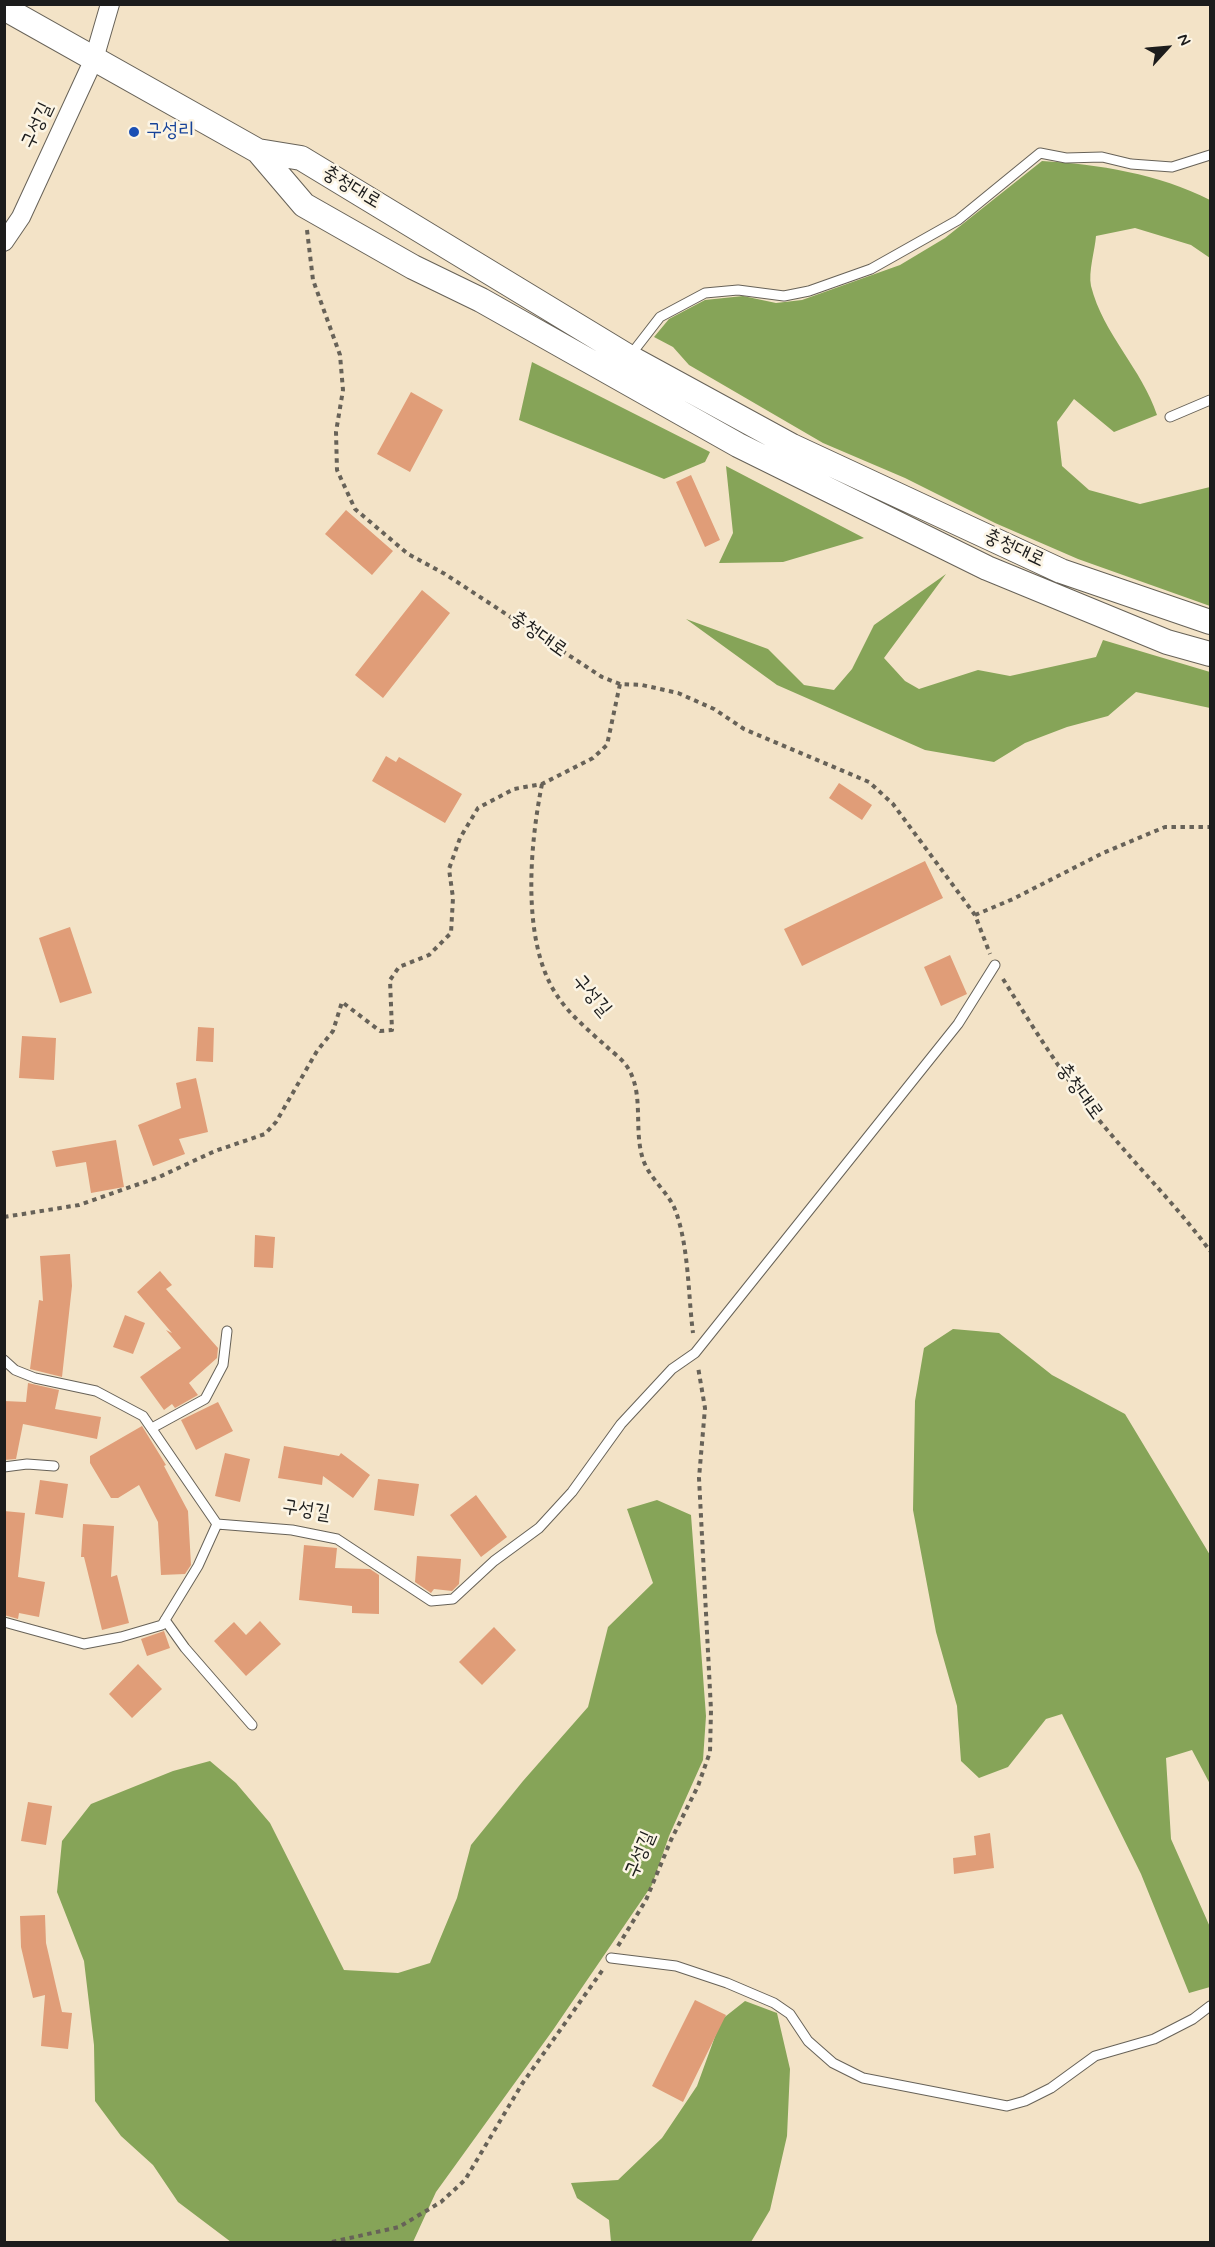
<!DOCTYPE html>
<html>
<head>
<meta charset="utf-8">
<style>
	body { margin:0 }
	#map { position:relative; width:1215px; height:2247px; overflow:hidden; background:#f3e3c7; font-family:Mynerve,sans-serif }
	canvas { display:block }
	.frame { position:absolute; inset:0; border:6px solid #1c1c1c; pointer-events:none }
	.north { position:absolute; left:1137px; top:18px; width:60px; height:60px; -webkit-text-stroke:4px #fcf5e5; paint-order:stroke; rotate:64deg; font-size:16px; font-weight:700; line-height:24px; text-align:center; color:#1c1c1c }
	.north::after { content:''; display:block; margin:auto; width:21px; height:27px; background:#1c1c1c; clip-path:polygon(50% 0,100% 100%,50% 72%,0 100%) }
</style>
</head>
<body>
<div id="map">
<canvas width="1215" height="2247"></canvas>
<div class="frame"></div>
<div class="north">N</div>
</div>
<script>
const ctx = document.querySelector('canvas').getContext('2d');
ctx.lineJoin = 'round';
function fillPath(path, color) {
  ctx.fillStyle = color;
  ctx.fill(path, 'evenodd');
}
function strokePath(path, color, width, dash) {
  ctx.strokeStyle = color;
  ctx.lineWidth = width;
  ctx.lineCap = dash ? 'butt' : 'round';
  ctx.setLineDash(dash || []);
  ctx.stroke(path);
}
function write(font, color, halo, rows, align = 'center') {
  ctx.font = font + ' Mynerve,"Poor Story",sans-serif';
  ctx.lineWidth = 5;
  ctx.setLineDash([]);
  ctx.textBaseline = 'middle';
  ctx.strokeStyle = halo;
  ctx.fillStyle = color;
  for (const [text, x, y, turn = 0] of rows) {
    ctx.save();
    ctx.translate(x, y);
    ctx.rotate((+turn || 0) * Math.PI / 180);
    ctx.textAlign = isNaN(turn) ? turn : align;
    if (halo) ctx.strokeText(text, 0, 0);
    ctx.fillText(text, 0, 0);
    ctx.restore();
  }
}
const forest = new Path2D(`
	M1042,161C1098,164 1159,174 1210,200V258L1191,245L1135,228L1096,236C1095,250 1088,272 1091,286C1103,334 1142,369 1157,415L1114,432L1074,399L1057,422L1062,466L1089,490L1140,504L1210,487V606L1078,559L995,523L905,478L823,443L689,365L673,347L654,337L669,319L705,300L743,296L776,303L802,300L900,265L945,238Z
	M532,362L710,452L705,462L664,479L519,420Z
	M726,466L864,538L783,562L719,563L733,533Z
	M946,574L884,658L905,681L919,689L978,670L1010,676L1096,657L1103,640L1210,672V708L1136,692L1108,716L1067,727L1025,743L994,762L925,750L777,685L686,619L768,649L804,685L834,690L852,669L874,625Z
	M953,1329L999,1333L1052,1375L1125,1414L1210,1555V1784L1192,1750L1166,1758L1171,1839L1210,1927V1987L1189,1993L1141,1874L1062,1714L1046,1719L1008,1767L979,1778L961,1761L957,1706L936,1632L913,1510L915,1401L924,1348Z
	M657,1500L691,1515L706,1716L703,1760L669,1836L652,1885L553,2030L436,2192L413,2242H231L178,2202L153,2165L121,2136L95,2101L94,2045L84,1961L57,1892L62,1841L91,1804L173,1771L210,1761L236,1783L270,1823L344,1970L398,1973L430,1963L457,1898L471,1845L523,1781L588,1707L608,1627L653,1583L627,1509Z
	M745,2001L777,2013L790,2069L787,2136L770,2210L751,2242H611L609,2220L577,2198L571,2183L618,2180L662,2138L697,2086L721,2020Z`);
const building = new Path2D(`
	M411,392L443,410L410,472L377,454Z
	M691,475L720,540L705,547L676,482Z
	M346,510L393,551L372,575L325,534Z
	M422,590L450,613L383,698L355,675Z
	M386,756L396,762L399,757L462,794L445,823L372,781Z
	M839,783L872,805L862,820L829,798Z
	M925,861L943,898L802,966L784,929Z
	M70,927L92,993L60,1003L39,938Z
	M950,955L967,994L941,1006L924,967Z
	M198,1027L214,1028L213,1062L196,1061Z
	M22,1036L56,1038L54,1080L19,1078Z
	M196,1078L208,1132L179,1139L185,1154L153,1166L138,1125L181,1108L176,1083Z
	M116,1140L124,1187L91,1193L86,1162L56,1167L52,1151Z
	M255,1235L275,1237L273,1268L254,1267Z
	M70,1254L72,1286L62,1377L30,1369L39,1300L43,1301L40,1256Z
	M160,1271L172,1285L166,1289L218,1348L217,1358L189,1383L198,1395L175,1408L172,1404L164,1410L140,1377L181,1348L166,1330L172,1333L137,1292Z
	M125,1315L145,1323L133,1354L113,1347Z
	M28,1383L59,1390L55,1409L101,1417L97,1439L23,1424L16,1459L4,1460V1401L26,1402Z
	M218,1402L233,1431L196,1450L181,1420Z
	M142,1426L166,1465L164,1466L188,1511L191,1565L185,1574L161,1575L158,1522L139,1485L118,1498H111L90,1463V1456Z
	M284,1446L339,1456L341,1453L370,1475L353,1498L323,1476L322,1485L278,1478Z
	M225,1453L250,1459L240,1502L215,1496Z
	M378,1479L419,1484L414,1516L374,1510Z
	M40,1480L68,1484L63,1518L35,1514Z
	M476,1495L507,1537L481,1557L450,1515Z
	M4,1511L25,1513L18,1577L45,1582L39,1617L19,1613L18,1619L4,1615Z
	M83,1524L114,1526L111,1577L117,1575L129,1623L102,1630L84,1557H81Z
	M304,1545L337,1548L335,1568L370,1569L379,1575V1614L352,1613V1606L299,1600Z
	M417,1556L461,1559L459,1584L452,1591L434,1589L431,1593L415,1582Z
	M260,1621L281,1644L246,1676L214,1641L234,1622L246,1635Z
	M494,1627L516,1650L482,1685L459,1662Z
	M164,1631L170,1648L147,1656L141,1639Z
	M138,1664L162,1689L132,1718L109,1694Z
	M28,1802L52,1806L46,1845L21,1841Z
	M990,1833L994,1868L954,1874L953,1858L976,1855L974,1836Z
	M45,1915L46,1943L62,2012L72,2013L68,2049L41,2046L45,1995L33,1998L21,1947L20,1916Z
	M695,2000L726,2015L683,2102L652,2086Z`);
const path = new Path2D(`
	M307,230L313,280L340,355L343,390L336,432L337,470L355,509L408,554L445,574L602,677L620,684L642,685L678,693L714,709L744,729L869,782L893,804L975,915L990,954
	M542,784C530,844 521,940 556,994C568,1013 589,1031 606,1046C612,1052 621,1058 626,1065C646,1093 632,1131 644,1162C651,1180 670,1194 676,1212C689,1249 688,1294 693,1333
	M975,915L1013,899L1103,853L1165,827H1210
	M1003,979C1034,1029 1066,1081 1104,1126C1139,1169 1178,1207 1210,1251
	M4,1217L79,1205L159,1177L215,1151L265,1134L276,1122L317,1051L333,1031L342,1002L380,1031L392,1030L390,980L399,967L429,955L451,933L453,898L449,869L460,838L478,808L514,789L542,784L593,758L607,745L620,684
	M618,1946L646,1900L671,1840L698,1786L710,1752L711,1710L699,1478L705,1408L698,1367
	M332,2242L399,2227L441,2202L465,2180L522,2084L604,1968`);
const lane = new Path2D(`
	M629,357L660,317L705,293L738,290L784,296L809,291L871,269L958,220L1040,153L1066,158L1102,157L1131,164L1172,167L1210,155
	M1170,417L1210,400
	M4,1360L15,1370L35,1378L96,1391L143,1416L217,1524
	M152,1428L205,1399L223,1365L227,1331
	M4,1467L27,1464L54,1466
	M165,1620L185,1648L252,1725
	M4,1622L84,1644L121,1637L162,1625L198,1566L217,1524L292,1530L337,1539L431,1601L453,1599L494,1561L539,1528L572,1492L621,1424L672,1369L695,1353L958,1024L995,965
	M611,1958L676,1966L727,1983L774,2003L790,2014L808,2041L833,2063L863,2078L1007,2106L1025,2101L1051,2088L1095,2056L1154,2039L1193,2019L1210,2006`);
const street = new Path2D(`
	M4,242L21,217L94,59L110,4`);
const secondary = new Path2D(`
	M4,8L258,151L301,158L629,357L792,446L1061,571L1210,622
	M258,151L304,205L413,267L481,300L738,445L987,568L1167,642L1210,654`);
const markers = [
	[134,132,6,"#1a4fb4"]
];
const streetNames = [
	["구성길",38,126,-65],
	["충청대로",351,188,31],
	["충청대로",1014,549,25],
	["충청대로",538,635,35],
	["구성길",591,996,50],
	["충청대로",1079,1092,54],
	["구성길",306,1511,9],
	["구성길",641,1855,-67]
];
const transitNames = [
	["구성리",146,132]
];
fillPath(forest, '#86a458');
fillPath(building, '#e09d78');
strokePath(lane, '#676258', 11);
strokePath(street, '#676258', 20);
strokePath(secondary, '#676258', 26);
strokePath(path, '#676258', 4, [4.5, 4.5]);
strokePath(lane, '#fff', 9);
strokePath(street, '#fff', 18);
strokePath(secondary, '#fff', 24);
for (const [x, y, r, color] of markers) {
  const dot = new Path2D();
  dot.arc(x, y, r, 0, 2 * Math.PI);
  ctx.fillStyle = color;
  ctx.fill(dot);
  strokePath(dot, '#fcf5e5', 2);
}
write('20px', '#1c1c1c', '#fcf5e5', streetNames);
write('20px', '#164399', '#fcf5e5', transitNames, 'left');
</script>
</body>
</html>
